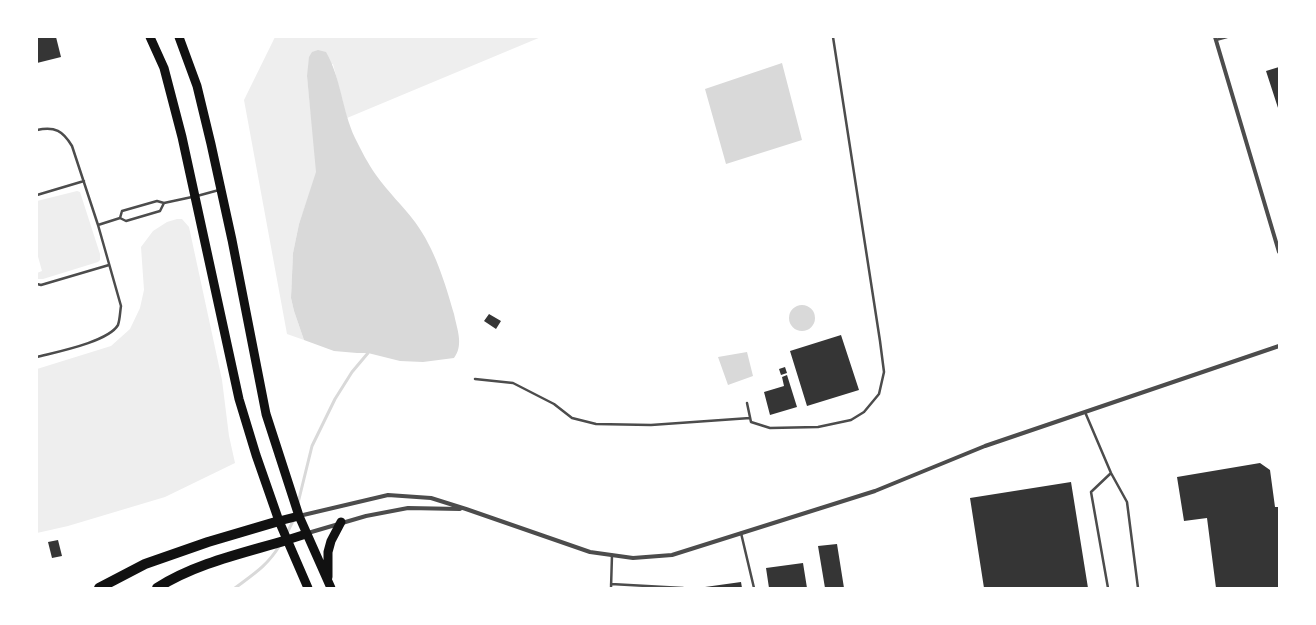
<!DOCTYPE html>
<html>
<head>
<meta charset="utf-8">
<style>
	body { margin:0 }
	#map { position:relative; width:1316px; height:625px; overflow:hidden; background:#fff; font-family:"DM Sans",sans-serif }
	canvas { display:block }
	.frame { position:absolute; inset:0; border:38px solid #fff; pointer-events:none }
</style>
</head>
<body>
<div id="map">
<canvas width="1316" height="625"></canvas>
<div class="frame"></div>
</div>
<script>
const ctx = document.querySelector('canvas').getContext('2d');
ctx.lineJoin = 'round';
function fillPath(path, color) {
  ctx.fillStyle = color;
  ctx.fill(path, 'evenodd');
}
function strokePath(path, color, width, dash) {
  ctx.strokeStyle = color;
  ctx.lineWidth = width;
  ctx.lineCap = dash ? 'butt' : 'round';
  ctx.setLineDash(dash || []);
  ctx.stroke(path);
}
const green = new Path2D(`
	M275,37H541L347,118L333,64L307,76L317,172L299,224L293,253L291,298L294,311L304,340L287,334L244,100Z
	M77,191L80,192L100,254V260L98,262L43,279H37V273L42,271L37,253V201Z
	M177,219H182L189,227L222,380L229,436L235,463L165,497L68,526L37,533V369L111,346L130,329L140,308L144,290L141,247L153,231L167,222Z`);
const water = new Path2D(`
	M318,50L326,52C341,78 342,110 355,138C361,150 368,164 376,175C388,192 403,206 415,222C435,249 445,283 454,314C457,329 464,345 454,358L423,362L400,361L368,353H357L334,351L304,340L294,311L291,298L293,253L299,224L316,172L307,76L309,57L312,52Z
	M782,63L802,140L726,164L705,89Z
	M789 318a13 13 0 1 1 26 0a13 13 0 1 1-26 0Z
	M747,352L753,376L728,385L718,357Z`);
const stream = new Path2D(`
	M298,503L312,446L335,399L352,372L368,353
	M287,533L294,519
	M235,588C255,573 267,566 280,545`);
const building = new Path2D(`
	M37,37H56L61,57L37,63Z
	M1279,67V111L1266,71Z
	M489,314L501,321L496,329L484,321Z
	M841,335L859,390L807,406L790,351Z
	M785,367L787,373L781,375L779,369Z
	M787,375L797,407L770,415L764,392L784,386L782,377Z
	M1260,463L1270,470L1275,507H1279V588H1216L1207,518L1184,521L1177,477Z
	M1071,482L1088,588H984L970,498Z
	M58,540L62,556L52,558L48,542Z
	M837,544L844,588H825L818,546Z
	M803,563L807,588H769L766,568Z
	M741,582L742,588H705V587Z`);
const service = new Path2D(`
	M1216,40L1227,37
	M37,130C55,126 63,131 72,146L98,225L120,218
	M37,195L84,181
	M197,196L219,190
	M164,203L160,211L126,221L120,218L122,211L157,201L164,203L192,197
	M37,284L41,285L109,265
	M37,357C56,352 108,342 118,325C120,319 120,312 121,306L98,225
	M475,379L513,383L554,404L572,418L596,424L651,425L750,418
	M747,403L751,422L770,428L818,427L851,420L864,412L879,394L884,372L880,341L833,37
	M1085,412L1111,473L1127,502L1138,588
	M741,533L754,588
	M611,584L683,588
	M611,588L612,555
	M1108,588L1091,492L1111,473`);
const minor = new Path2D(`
	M1215,37L1279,252
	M299,516L388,495L431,498L466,509L590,552L633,558L672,555L875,491L985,446L1279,346
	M308,533L366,516L408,508L460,509`);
const primary = new Path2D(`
	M150,37L164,68L182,137L239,399L256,455L279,521L308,588
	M179,37L197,86L211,144L232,240L266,414L299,516L331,588
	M279,521L299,516
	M287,540L306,534
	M328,577V552L331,541L341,522`);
const motorway = new Path2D(`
	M99,588L145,564L208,542L279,521
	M157,588C196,563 244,553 287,540`);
fillPath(green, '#eee');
fillPath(water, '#d9d9d9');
strokePath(stream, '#d9d9d9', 3);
fillPath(building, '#353535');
strokePath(service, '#4c4c4c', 2.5);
strokePath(minor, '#4c4c4c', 4);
strokePath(primary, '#111', 9);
strokePath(motorway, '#111', 10);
</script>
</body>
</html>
